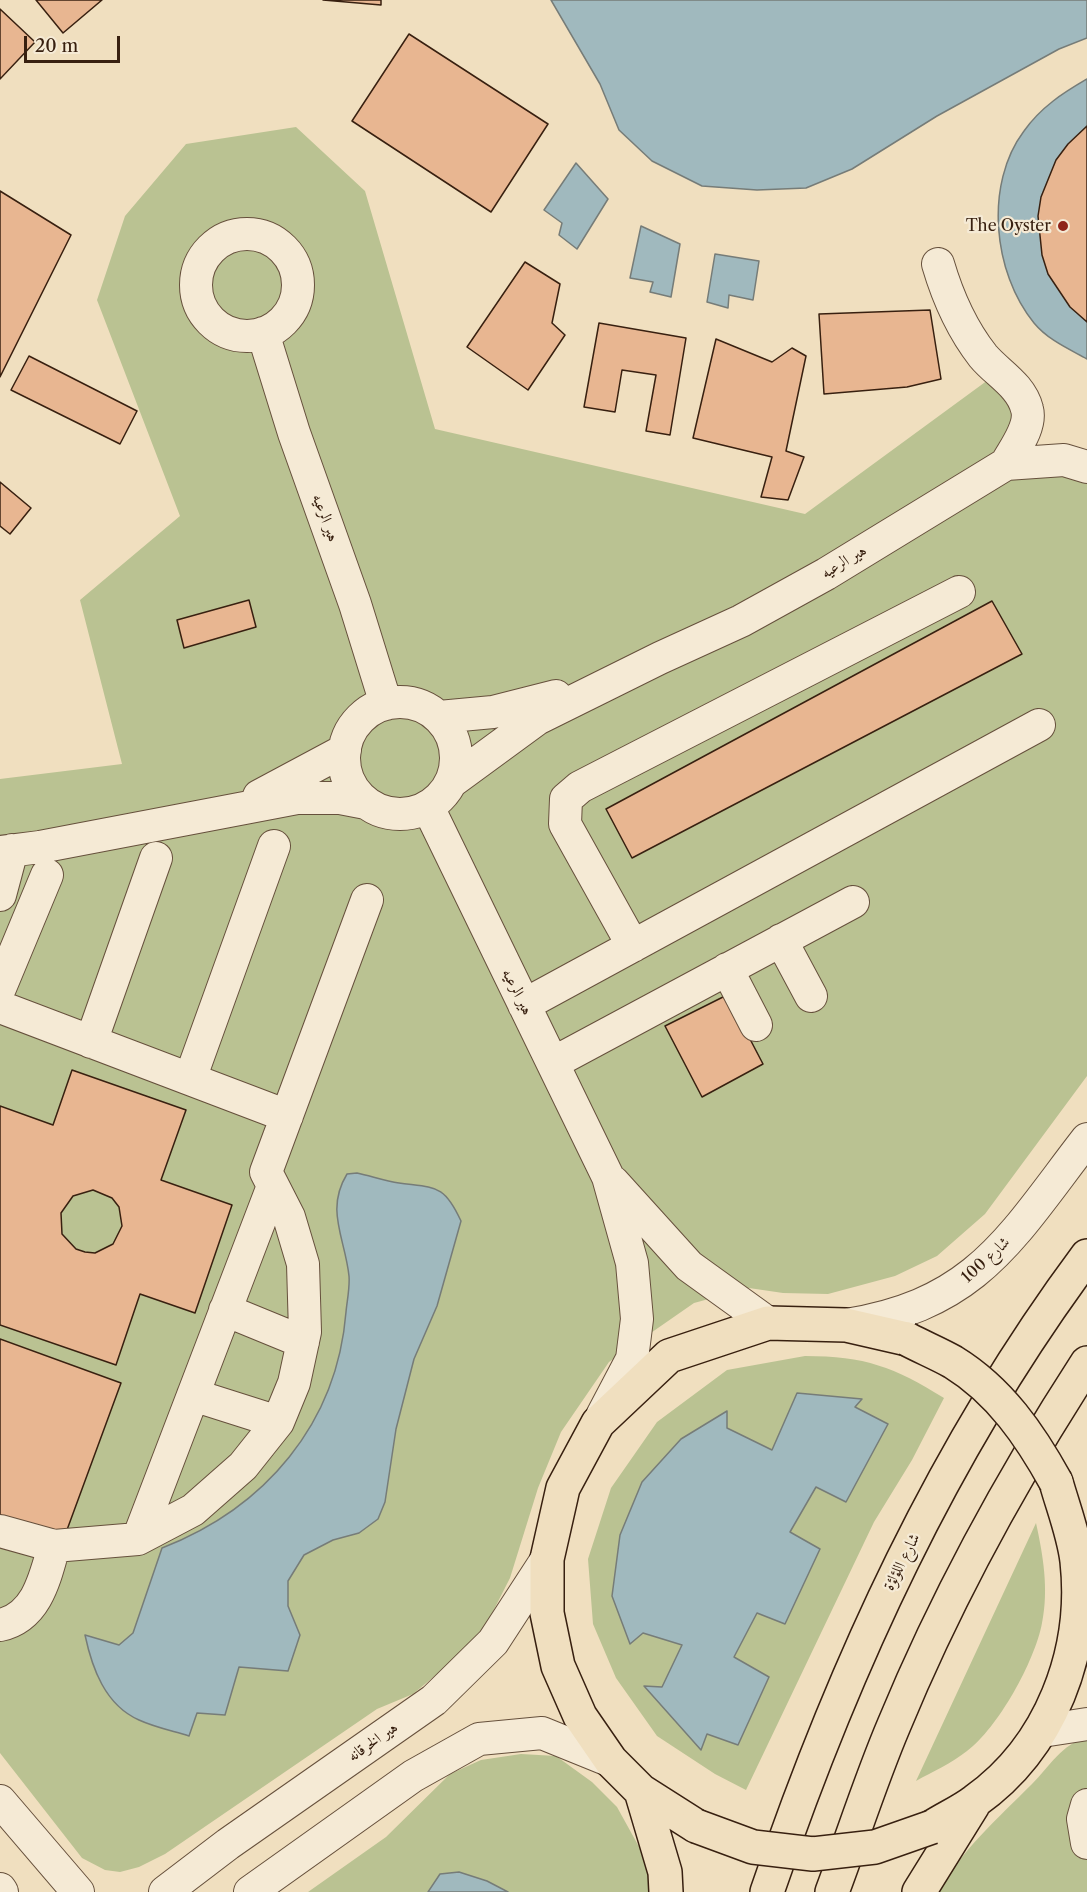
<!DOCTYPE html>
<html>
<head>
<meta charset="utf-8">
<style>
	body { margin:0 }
	#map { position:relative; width:1087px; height:1892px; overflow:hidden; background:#f0dfbf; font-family:"Libre Caslon Text",serif }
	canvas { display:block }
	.scale { position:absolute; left:24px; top:36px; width:96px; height:27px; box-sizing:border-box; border:3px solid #382010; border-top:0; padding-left:8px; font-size:18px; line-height:21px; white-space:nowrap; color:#382010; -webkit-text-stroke:4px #f5ead5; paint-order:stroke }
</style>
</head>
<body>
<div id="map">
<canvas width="1087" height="1892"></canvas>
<div class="scale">20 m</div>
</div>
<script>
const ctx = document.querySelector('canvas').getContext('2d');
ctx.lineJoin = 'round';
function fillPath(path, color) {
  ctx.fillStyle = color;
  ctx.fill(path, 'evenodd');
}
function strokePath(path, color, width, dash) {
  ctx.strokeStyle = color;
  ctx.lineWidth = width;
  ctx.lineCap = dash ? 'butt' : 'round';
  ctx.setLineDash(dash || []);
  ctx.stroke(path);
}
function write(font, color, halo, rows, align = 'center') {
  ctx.font = font + ' "Libre Caslon Text",Amiri,serif';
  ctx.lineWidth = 4.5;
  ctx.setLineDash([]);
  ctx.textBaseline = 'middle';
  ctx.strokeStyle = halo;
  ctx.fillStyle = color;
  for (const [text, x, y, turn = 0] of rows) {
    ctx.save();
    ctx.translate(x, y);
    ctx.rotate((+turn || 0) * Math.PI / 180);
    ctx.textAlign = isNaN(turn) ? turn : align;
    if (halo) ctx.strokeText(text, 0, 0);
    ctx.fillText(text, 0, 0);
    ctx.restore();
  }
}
const green = new Path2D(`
	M296,127L365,191L435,429L805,514L988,380L1009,406L1013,421L1050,475L1081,478L1087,481V1076L985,1214L937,1256L895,1276L828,1294L783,1293L749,1288L694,1303L609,1362L561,1432L538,1488L510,1578L479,1639L413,1694L377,1709L165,1854L139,1867L120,1872L105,1870L82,1858L0,1753V779L122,764L80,600L180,516L97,300L125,216L186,144Z
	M805,1356C865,1356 894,1367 944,1398L912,1460L874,1522L746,1790L715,1774L657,1736L616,1678L593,1624L588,1559L611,1488L657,1422L727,1370Z
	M1036,1523C1043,1555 1049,1589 1042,1623C1035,1661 998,1728 967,1751C952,1763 932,1772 916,1781Z
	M1087,1737V1892H938C962,1850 998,1818 1032,1784C1049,1767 1062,1744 1087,1737Z
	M521,1754L556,1756L592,1782L617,1807L643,1854L653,1892H308L386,1837L450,1774L481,1760Z`);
const water = new Path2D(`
	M551,0H1087V38L1059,49L937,116L852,169L806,188L757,190L702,186L652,161L619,130L600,84Z
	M1087,79V359C1069,349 1048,340 1034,323C993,273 984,184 1024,131C1041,107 1063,93 1087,79Z
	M576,163L608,199L577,249L559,235L562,223L544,210Z
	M641,226L680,244L671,297L650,292L653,282L630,278Z
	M715,254L759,261L753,300L729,295L728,308L707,302Z
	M357,1173C371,1176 385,1181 399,1183C436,1188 444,1184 461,1221L437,1306L414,1359L396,1429L385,1502L378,1519L359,1533L333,1540L304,1555L288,1581V1606L300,1635L288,1671L239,1667L225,1715L197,1713L189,1736C173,1731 154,1727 139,1720C105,1705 92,1668 85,1635L119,1645L133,1633L162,1548C265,1508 337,1424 346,1312C347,1301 350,1287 349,1276C345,1238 325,1210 347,1174Z
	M797,1393L862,1399L855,1407L888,1424L846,1502L816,1487L790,1532L820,1549L785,1624L757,1613L734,1657L769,1677L738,1745L707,1734L701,1750L644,1686L662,1687L682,1645L643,1633L630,1644L612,1596L620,1535L642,1482L681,1439L727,1411V1428L772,1450Z
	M459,1872L487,1881L508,1892H428L440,1874Z`);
const building = new Path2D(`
	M36,0H102L63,33Z
	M323,0H381V5Z
	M0,9L35,42L0,79Z
	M409,34L548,124L491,212L352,121Z
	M1087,126V322L1070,307L1048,274L1042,255L1038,216L1041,197L1056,160L1068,144Z
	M0,191L71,235L0,377Z
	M525,262L560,284L552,323L565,335L528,390L467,347Z
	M930,310L941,379L907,387L824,394L819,314Z
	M599,323L686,338L670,435L646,431L656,375L622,370L615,412L584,407Z
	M716,339L772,362L792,348L806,356L786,451L804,457L788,500L761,497L772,457L693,438Z
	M29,356L137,411L120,444L11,390Z
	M0,482L31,508L10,534L0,526Z
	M249,600L256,627L184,648L177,620Z
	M992,601L1022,654L632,858L606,809Z
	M727,995L763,1064L702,1097L665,1026Z
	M72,1070L186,1110L161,1180L232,1205L195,1313L140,1294L116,1365L0,1325V1106L53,1125ZM93,1190L112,1198L119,1207L122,1226L113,1244L95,1253L85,1252L76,1249L62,1234L61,1213L73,1196Z
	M0,1339L121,1383L64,1538L0,1515Z`);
const minor = new Path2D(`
	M196 285a51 51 0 1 1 102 0a51 51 0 1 1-102 0Z
	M938,264C948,298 961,328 983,356C997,373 1021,385 1027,409C1032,427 1014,449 1006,464
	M263,333L294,433L355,604L386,704
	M344 758a56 56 0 1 1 112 0a56 56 0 1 1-112 0Z
	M439,717L493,712L556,696
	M451,782L537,719L660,658L741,621L826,574L1006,464L1064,460L1087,467
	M259,796L345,750
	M428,807L608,1177L632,1263L637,1319L632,1359L602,1416
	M0,852L40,847L297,798H340L366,803
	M0,895L12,850
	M781,940L811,996
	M633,946L565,824L566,799L580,787L959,592
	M727,969L756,1025
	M0,988L47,875
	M524,1005L1039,725
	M0,1007L287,1116
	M91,1042L156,858
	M553,1063L853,902
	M190,1079L274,846
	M613,1182L689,1266L768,1323
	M225,1310L303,1342
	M846,1325C978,1304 1011,1237 1087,1139
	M193,1395L278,1422
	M0,1531L54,1546L138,1539L193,1510L243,1466L278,1422L294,1383L305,1332L303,1264L289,1217L266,1172L367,900
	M138,1539L273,1186
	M0,1625C37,1617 45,1578 54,1546
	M1042,1731L1087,1724
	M0,1801L78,1892
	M1087,1805L1083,1819L1087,1843
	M0,1889L2,1892
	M165,1892L228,1844L434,1700L493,1642L547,1559
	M250,1892L413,1776L479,1739L542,1733L611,1761`);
const major = new Path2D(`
	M641,1791L665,1872L666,1892
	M696,1826L641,1791L611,1761L580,1716L558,1666L547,1613V1559L563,1488L598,1423L669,1356L768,1323L846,1325L907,1339
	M932,1827C946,1818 962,1811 975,1801C1051,1747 1087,1652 1077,1561C1074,1535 1063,1507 1056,1482
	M767,1892C844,1666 944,1448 1087,1256
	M832,1892C853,1836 871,1779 894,1725C946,1599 1013,1477 1087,1363
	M919,1892L973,1805`);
const majorBridge = new Path2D(`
	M907,1339C922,1347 939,1354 953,1362C1000,1391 1030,1435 1056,1482
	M696,1826L753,1847L813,1854L875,1847L932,1827`);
const markers = [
	[1063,226,6,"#8f2418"]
];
const poiNames = [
	["The Oyster",1051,226]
];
const streetNames = [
	["هير الرعيه",325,518,70],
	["هير الرعيه",844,562,-31],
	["هير الرعيه",517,992,63],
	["شارع 100",986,1260,-43],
	["شارع اللؤلؤة",902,1562,-63],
	["هير الخرقانه",373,1742,-35]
];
fillPath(green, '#bac292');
fillPath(water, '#a0b9be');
strokePath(water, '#767c78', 1.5);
fillPath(building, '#e8b691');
strokePath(building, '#382010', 1.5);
strokePath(minor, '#66503c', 34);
strokePath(major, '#382010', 36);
strokePath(minor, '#f5ead5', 32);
strokePath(major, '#f0dfbf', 33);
strokePath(majorBridge, '#382010', 36, []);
strokePath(majorBridge, '#f0dfbf', 33);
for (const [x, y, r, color] of markers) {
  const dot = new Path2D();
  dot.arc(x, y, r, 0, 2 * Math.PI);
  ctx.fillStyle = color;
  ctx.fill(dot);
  strokePath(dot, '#f5ead5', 2);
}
write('16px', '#382010', '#f5ead5', poiNames, 'right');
write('16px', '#382010', '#f5ead5', streetNames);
</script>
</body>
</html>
